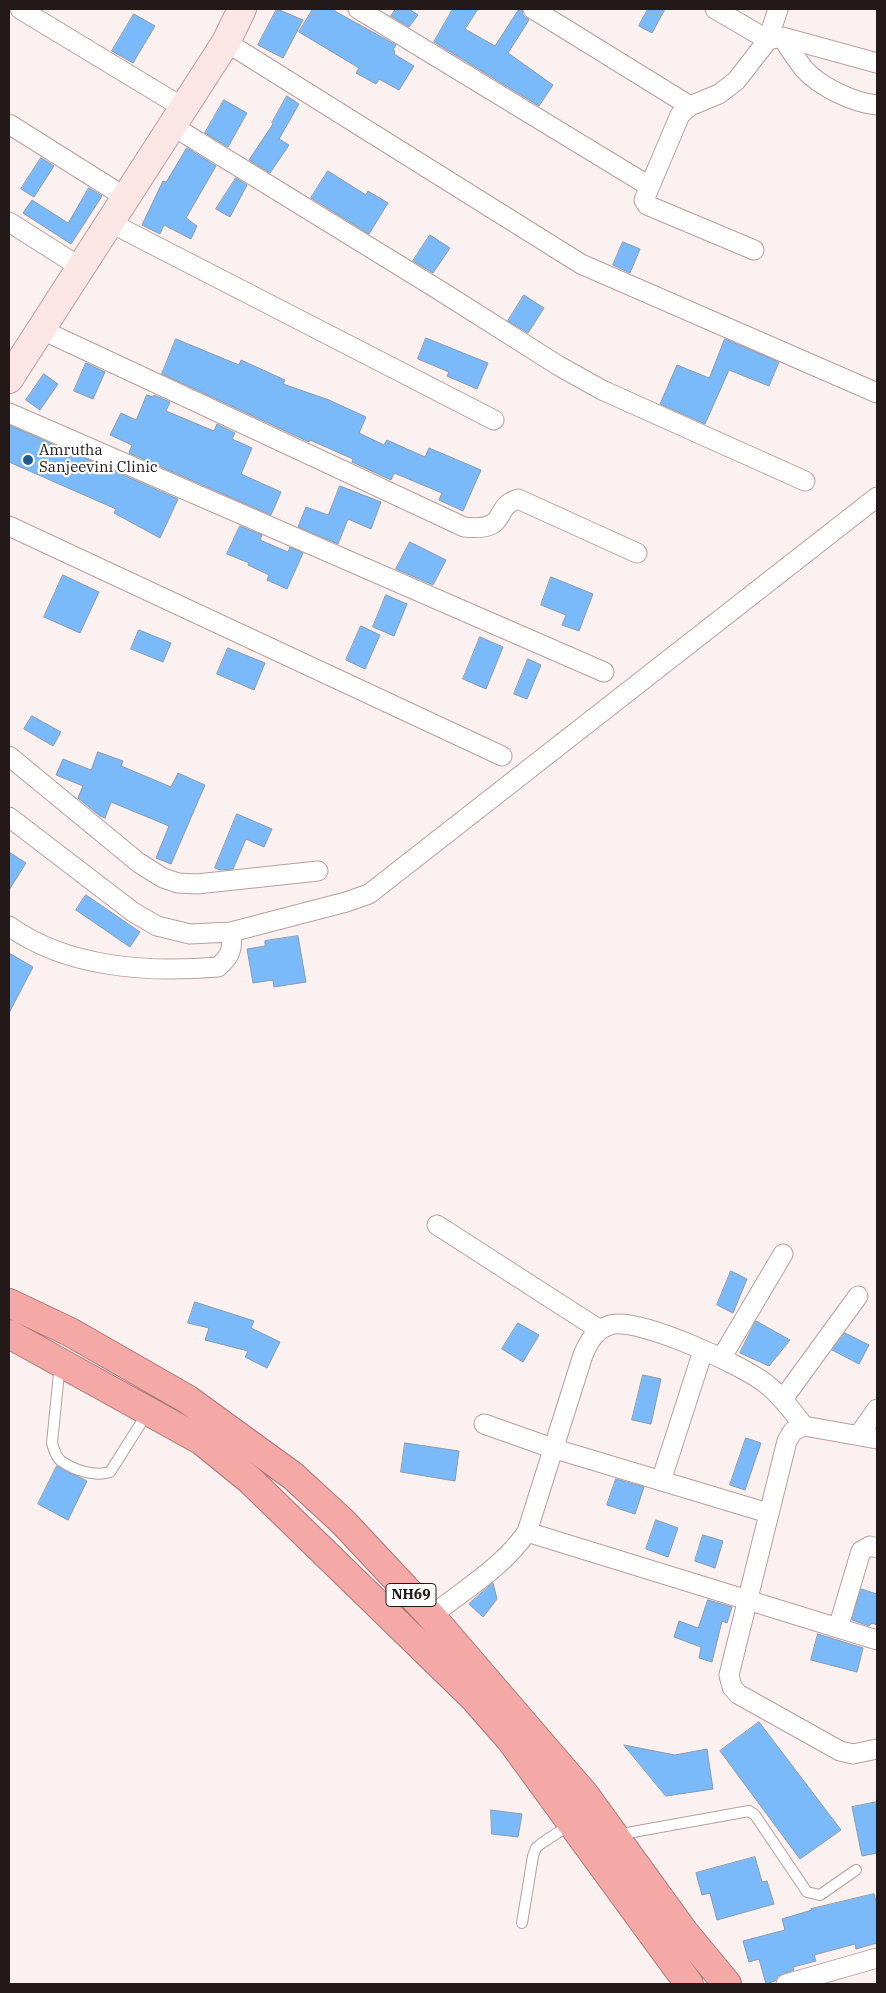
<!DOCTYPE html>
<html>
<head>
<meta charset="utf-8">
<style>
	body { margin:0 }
	#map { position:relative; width:886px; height:1993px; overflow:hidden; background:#fcf1f1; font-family:"IBM Plex Serif",serif }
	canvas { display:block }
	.frame { position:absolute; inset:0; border:10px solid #221918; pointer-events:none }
</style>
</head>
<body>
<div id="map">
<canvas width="886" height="1993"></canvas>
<div class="frame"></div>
</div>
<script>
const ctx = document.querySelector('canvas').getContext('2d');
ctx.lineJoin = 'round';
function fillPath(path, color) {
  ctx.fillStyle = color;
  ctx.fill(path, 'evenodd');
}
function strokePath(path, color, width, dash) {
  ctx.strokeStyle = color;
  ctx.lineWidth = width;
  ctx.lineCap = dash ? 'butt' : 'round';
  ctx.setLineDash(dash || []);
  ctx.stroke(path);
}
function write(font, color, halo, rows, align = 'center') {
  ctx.font = font + ' "IBM Plex Serif",serif';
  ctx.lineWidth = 4.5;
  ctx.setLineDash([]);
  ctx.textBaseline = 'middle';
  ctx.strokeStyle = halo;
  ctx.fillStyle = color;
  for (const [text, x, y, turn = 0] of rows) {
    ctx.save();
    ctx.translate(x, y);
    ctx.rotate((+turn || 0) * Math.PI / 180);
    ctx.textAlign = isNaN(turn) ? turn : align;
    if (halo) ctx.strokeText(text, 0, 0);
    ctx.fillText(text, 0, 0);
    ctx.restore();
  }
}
const building = new Path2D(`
	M277,9L303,20L283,58L258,45Z
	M313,9H331L396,45L393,50L395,51L394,54L414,66L399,90L379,79L376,84L356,73L359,68L299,32Z
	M396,9H409L418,15L409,27L391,16Z
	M453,9H478L465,29L495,46L519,9H522L523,15L529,20L508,53L553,85L539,106L434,42Z
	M648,9H665L652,33L639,26Z
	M134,14L155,26L133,63L112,51Z
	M287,96L299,104L279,139L289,145L270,173L249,160L273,124L272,123Z
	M224,100L247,113L228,147L205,133Z
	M187,148L216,166L186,218L197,226L191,239L164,225L160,234L142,225L163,181L166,182Z
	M41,158L54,166L34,197L21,189Z
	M328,171L366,195L368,191L388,203L369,234L311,198Z
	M236,178L247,185L230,217L216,209Z
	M89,188L102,196L71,244L23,213L32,200L68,223Z
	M430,235L450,248L433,273L413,261Z
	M623,242L640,249L630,273L613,265Z
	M524,295L544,308L528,333L508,321Z
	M426,338L488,363L477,389L447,376L449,372L418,359Z
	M176,339L239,365L241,360L285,380L283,384L329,400L366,417L359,433L384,445L387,440L425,457L429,448L481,470L463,511L439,500L442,493L394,473L391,480L352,462L353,459L310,440L309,442L162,374Z
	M725,339L779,362L769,386L729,370L705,424L660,404L677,365L709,378Z
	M86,363L105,372L93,399L74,391Z
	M44,374L58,384L40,410L26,400Z
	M147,395L153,397L154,395L170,402L166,411L214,431L217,424L235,433L232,439L252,448L241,474L281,492L271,515L129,453L132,445L110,435L121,413L136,420Z
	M9,425L178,499L160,538L114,513L116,509L9,462Z
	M340,486L381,502L371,529L348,519L338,544L298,527L306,507L328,515Z
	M240,526L262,535L260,540L288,552L290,547L303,553L287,589L267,580L269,575L248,565L249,563L227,554Z
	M410,542L446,560L433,585L396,569Z
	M63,575L99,592L80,633L44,617Z
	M551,577L593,594L579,631L562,625L566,615L541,605Z
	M386,595L407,604L394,636L373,627Z
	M361,626L380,635L365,669L346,660Z
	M139,630L171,643L163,662L131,649Z
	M480,637L503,647L486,689L463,679Z
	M228,648L265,663L254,690L217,674Z
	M528,659L541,665L527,699L514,694Z
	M32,716L61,732L53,746L24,729Z
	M98,752L123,761L121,766L171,787L178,773L205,785L171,864L156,858L169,826L111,802L105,818L100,816L78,798L83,786L56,775L63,759L91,770Z
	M237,814L272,829L264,847L246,839L233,869L220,870L215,868Z
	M9,852L26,863L9,890Z
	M86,895L140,932L130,947L76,910Z
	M298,936L306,982L274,987L273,980L253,983L247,949L265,946V941Z
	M9,953L33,967L9,1013Z
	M731,1271L747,1279L733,1313L717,1305Z
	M195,1302L254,1321L251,1328L280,1342L267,1368L245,1357L248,1351L205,1340L209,1328L188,1323Z
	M756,1321L790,1340L769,1366L740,1353Z
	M518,1323L539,1335L523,1362L502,1349Z
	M845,1333L869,1345L859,1364L832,1350Z
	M643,1375L661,1379L651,1424L632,1420Z
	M746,1438L761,1443L745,1490L730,1485Z
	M405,1443L459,1451L455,1481L401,1472Z
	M57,1466L87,1481L68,1520L38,1504Z
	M616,1479L644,1487L635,1514L607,1505Z
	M656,1520L678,1528L668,1557L646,1549Z
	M703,1535L723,1541L715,1568L695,1561Z
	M493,1583L497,1599L483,1617L469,1604Z
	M861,1589L877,1594V1625L872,1623L869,1626L852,1620Z
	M708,1600L732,1607L727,1623L722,1621L712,1662L699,1658L701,1647L674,1637L679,1621L698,1628Z
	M818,1634L863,1648L857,1672L811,1660Z
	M759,1722L841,1830L800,1859L720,1751Z
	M624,1745L675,1755L707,1749L713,1789L666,1796Z
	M877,1802V1853L862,1856L852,1807Z
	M491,1810L522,1814L518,1837L492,1834Z
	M755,1857L762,1882L767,1881L774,1904L717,1920L710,1893L702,1895L696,1873Z
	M874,1894L877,1905V1943L856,1949L855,1944L814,1955L816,1961L793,1967L794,1970L778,1976L775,1981L766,1984L759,1959L749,1962L743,1941L785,1930L782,1919L812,1910L811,1909Z`);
const lane = new Path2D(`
	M60,1363L52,1443C54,1449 55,1456 61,1461C74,1470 94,1477 110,1472L148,1412
	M616,1835L749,1811L755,1815L807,1892L820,1895L856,1870
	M522,1923L533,1856L536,1848L542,1843L571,1824`);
const street = new Path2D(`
	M20,9L182,107
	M358,9L649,186
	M533,9L690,106
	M715,9L768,40L778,9
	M782,37C789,48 796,59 804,69C820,87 854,103 877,105
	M226,42L581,264L877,393
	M9,124L125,197
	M171,125L439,290L559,366L602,390L805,481
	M9,222L80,267
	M109,222L494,420
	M754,250L647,205L644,200L680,115L690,106L719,94L736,81L768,40L782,37L877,63
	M40,329L464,527C511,532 491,507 518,499L637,553
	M9,413L604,672
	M9,526L502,756
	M9,756L139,863L163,878L178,883L197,884L318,871
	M9,817L133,912L157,926L190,934L231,932L346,902L369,894L877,497
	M9,926C67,968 150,973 218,967C231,956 233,948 231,932
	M437,1225L600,1330
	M722,1357L783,1254
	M783,1399L858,1296
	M484,1424L552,1448L768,1513
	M859,1435L877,1409
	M877,1439L804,1426L793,1431L787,1441L729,1675L732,1687L738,1694L840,1751L853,1754L877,1749
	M661,1481L703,1351
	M527,1532L877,1640
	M431,1616C464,1590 504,1566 527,1532L583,1355C589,1341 595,1330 610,1325C637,1316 742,1365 765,1383C781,1395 792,1411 804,1426
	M838,1628L861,1551L870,1546L877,1548
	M786,1984L877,1958`);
const secondary = new Path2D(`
	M9,379L226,42L242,9`);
const highway = new Path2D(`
	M9,1303L70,1332L187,1399L293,1476L343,1522L431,1616L585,1795L684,1932L727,1984
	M9,1334L202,1441L250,1480L474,1698L510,1739L689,1984`);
const markers = [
	[28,460,6,"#215c93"]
];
const shields = [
	[411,1595,50]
];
const shieldNames = [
	["NH69",411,1595]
];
const poiNames = [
	["Amrutha",39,451],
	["Sanjeevini Clinic",39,468]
];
fillPath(building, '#7bbafa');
strokePath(building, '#8a9aaa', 1);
strokePath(lane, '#b99f9e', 12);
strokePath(street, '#b99f9e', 21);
strokePath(secondary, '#b99f9e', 30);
strokePath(highway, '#aa7775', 30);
strokePath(lane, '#fff', 10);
strokePath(street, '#fff', 19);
strokePath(secondary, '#fce5e5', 28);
strokePath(highway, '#f4a9a7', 28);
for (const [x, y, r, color] of markers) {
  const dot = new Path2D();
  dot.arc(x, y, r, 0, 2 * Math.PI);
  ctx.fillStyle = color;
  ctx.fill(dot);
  strokePath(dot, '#fff', 2);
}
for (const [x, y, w] of shields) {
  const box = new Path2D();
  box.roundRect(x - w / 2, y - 11.5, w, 23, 4);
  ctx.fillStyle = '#fff';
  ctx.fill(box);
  strokePath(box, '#221918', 1);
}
write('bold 14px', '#221918', null, shieldNames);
write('15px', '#221918', '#fff', poiNames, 'left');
</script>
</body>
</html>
